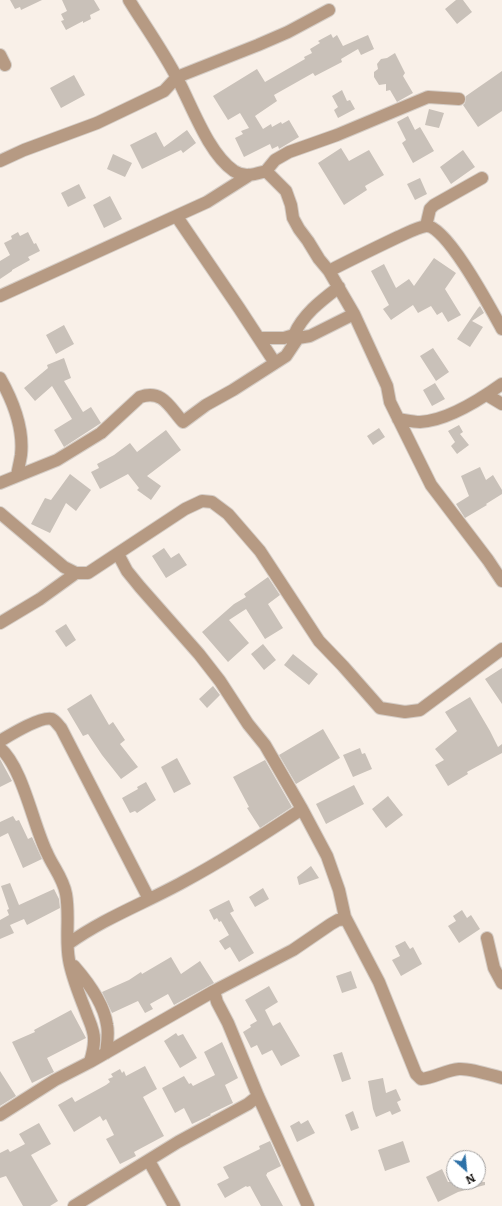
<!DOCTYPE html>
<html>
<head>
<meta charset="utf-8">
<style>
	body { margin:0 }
	#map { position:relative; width:502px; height:1206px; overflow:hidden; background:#f9f0e8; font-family:Literata,serif }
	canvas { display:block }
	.north { position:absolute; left:446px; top:1150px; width:40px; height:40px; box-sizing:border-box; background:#fff; border:1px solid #a3a1a0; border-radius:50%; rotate:153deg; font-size:11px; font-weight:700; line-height:16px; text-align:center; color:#181512 }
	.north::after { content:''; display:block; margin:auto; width:14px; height:18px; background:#2d71a7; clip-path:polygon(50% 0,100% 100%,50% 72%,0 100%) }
</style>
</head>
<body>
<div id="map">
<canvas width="502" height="1206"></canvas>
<div class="north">N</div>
</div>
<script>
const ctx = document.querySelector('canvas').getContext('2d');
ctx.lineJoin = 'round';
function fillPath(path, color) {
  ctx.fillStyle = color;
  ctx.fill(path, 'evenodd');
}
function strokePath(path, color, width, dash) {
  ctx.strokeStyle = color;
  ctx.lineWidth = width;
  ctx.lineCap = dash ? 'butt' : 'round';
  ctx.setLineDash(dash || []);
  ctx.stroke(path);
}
const building = new Path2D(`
	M10,0H42L21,10L20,7L15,9Z
	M62,0H94L100,10L90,15L91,19L83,23V21L66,30L61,21L64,20L61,14L67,11Z
	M456,0H463L472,12L457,24L445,9Z
	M331,34L333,38L337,35L343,46L368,35L374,49L361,55L358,49L341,59L342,62L315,76L313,73L274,95L277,101L255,116L263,129L271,124L272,127L281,122L282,124L289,120L299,137L279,149L278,146L272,149L270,144L244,157L235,138L243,134L241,131L249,128L240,113L228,120L213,96L257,69L265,82L305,59L304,57L312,53L310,49L320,43L318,41Z
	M395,53L405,73L403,76L413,93L397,102L390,90L386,91V84L379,85L374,77V72L378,69L377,64L381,59L387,58Z
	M502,71V111L478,127L463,105L465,103L466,96Z
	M74,75L85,95L61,108L50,88Z
	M342,90L347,101L350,100L355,109L338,118L334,110L338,107L332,96Z
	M429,109L444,113L439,128L425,125Z
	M408,116L415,130L420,127L434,151L413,163L402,143L406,140L397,122Z
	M187,130L196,143L183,153L181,150L142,169L130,145L156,132L164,147Z
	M341,148L349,161L369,150L384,175L365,186L367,190L344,205L318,163Z
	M463,150L475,167L451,184L440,167Z
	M113,154L132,163L125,177L107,169Z
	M420,178L427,194L415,200L407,184Z
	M79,184L86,198L68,207L61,193Z
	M110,196L122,219L104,228L93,205Z
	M18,232L20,236L28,232L34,244L36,243L40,251L28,257L30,260L12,270V271L0,279V261L10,255L4,243L12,239L11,236Z
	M434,258L456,273L445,289L461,315L448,322L442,312L437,315L431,306L418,313L413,305L391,320L383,309L389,305L371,271L384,264L396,288L409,279L414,286Z
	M480,306L484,313L472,321L483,327L470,347L457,339L478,308Z
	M64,325L74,344L56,354L46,335Z
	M433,348L449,372L436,381L420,356Z
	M64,358L71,378L64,381L83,412L91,407L101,423L64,447L54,430L72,419L52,386L35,401L24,388L48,368L47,365Z
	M435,383L445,399L432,406L423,390Z
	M459,425L463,432L460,434L469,445L457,454L451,446L455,442L448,431Z
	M379,428L385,437L373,445L367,436Z
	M166,430L181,450L147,476L161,486L151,500L137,490L139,488L128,474L100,489L91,472L99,468L97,464L114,455L130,443L137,452Z
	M480,467L486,480L493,475L502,490V494L486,504L487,505L465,518L456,504L469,496L461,476Z
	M70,474L91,490L76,511L66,503L50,533L31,524L45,498L51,500Z
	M164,548L171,558L179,553L187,565L166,578L152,556Z
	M268,577L280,595L268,604L283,628L265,639L246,609L229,620L249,643L228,662L202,632L234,604L246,597L244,594Z
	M66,624L76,640L66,647L55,631Z
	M263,644L276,660L264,670L251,654Z
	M293,654L318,674L309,685L284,665Z
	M502,668V704L485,679Z
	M213,686L220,695L207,708L199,699Z
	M91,694L109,725L113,722L125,740L120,744L138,767L121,779L102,755L88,734L83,736L67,709Z
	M470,697L490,731L498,747L502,744V753L467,772L468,774L448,786L435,765L444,760L435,749L457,731L445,712Z
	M323,729L340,758L296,784L279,755Z
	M360,748L362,754L365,753L372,769L353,777L343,755Z
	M177,758L191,784L174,793L161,767Z
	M0,759L12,781L0,787Z
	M265,760L292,807L260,828L247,808L249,807L233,777Z
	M146,782L156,800L137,813L135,811L130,813L122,798L138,789L137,787Z
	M354,785L364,804L326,824L316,804Z
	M388,796L403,815L386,828L372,809Z
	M13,816L16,821L19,820L28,839L32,837L42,859L23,868L8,833L0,837V822Z
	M311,866L319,878L299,885L297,877Z
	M10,883L19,905L54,889L59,899L60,908L27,925L24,919L10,925L14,933L0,939V920L9,915L7,910L9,909L1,886Z
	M263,888L269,899L255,907L249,897Z
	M229,900L234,911L230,913L254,953L239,962L230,947L225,950L219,941L229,935L221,921L219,922L217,918L214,920L209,910Z
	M462,910L467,918L471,915L480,929L459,943L448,926L456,921L453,916Z
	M405,941L410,949L413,947L422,964L401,976L392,960L400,956L395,946Z
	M171,957L181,974L200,961L214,983L174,1005L168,994L150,1004L153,1009L145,1013L138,1001L112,1013L102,992L129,980L141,972L142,974Z
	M351,971L357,988L342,993L336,976Z
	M269,986L278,1002L265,1010L273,1026L280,1022L300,1056L281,1066L272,1050L262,1055L257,1045L251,1048L243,1032L251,1027L250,1025L257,1021L245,1000Z
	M71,1010L86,1038L47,1058L54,1072L32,1083L12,1042L35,1032L34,1030Z
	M176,1033L178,1036L183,1034L197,1058L180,1068L164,1041Z
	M222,1042L238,1078L225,1085L233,1103L210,1114L211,1115L192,1124L184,1108L175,1113L162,1088L184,1076L189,1084L191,1083L193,1086L215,1075L204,1052Z
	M342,1052L351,1079L342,1082L333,1055Z
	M145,1066L157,1089L143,1097L164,1136L134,1152L136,1156L120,1164L106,1139L114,1135L106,1119L103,1121L100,1116L74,1132L58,1105L72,1097L75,1102L106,1085L110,1082L108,1079L113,1077L111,1074L120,1069L122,1073L124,1071L126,1076Z
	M0,1071L16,1096L0,1106Z
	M383,1078L386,1093L396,1089L401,1100L397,1102L401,1111L392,1115L390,1111L376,1117L373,1109L368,1081Z
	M353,1111L359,1128L351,1131L345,1115Z
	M308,1120L315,1133L297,1142L290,1126L299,1121L301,1124Z
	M39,1123L51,1144L31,1155L58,1201L50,1206H23L6,1176L0,1178V1153L8,1149L10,1152L25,1144L19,1134Z
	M270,1141L281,1166L267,1173V1174L266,1175L283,1206H261L250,1186L247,1187L246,1186L225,1198L217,1184L229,1178L223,1167L260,1149L259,1146Z
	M403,1141L410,1162L385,1171L378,1150Z
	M442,1169L448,1182H485V1185L458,1192L438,1202L426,1177Z`);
const minor = new Path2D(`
	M129,0C145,26 163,51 177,78C192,106 208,153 234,171C245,178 255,174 266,171L286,191L291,205L293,218L299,229L308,241L319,259L329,271L354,314L387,386L390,402L431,485L488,560L502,581
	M0,55L5,65
	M0,161L24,150L97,123L164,91L177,77L258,45L288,32L329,10
	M266,171L275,160L289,152L337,135L428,97L459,99
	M177,217L239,308L275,363
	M426,226L430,209L434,205L482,178
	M329,271C352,259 375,248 398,237C405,234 418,227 426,226C446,224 492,311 502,329
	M0,296L207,202L248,176
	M259,338H284L294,335
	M298,338L294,335C303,314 322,300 339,287
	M0,378C13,401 24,428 21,455C20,462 18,469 17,476
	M487,395L502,404
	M398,419C405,420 413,422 420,422C447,421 481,399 502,384
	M0,483L57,460L101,433L140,397C163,389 170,408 183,422L206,405L233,390L286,356L298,338L310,336L354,314
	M0,513L64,567L76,573H88L185,509L202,501L212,502L228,514L260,551L319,641L343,666L380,708L405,712L420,710L502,649
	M118,554L127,571L140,587L199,654L220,681L248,724L265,745L302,809L327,856L339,890L345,917L379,982L416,1074L421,1079C434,1078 446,1070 459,1069C470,1068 491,1075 502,1078
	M0,623L40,599L76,573
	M0,741C10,735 41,716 52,719C56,721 58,725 61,728L149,899
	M0,748C23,768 33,825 47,853C53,867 63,878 66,894C70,916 65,938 69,960C72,978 80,996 86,1012C89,1021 95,1031 94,1041C94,1048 92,1055 90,1062
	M487,938L494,968L502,983
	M68,944C104,918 145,903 183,882C224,860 263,835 302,809
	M74,966C88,982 104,1004 107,1025C109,1034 107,1044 106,1053
	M214,991L217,1002L228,1023L258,1096L308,1206
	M0,1115L55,1080L90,1062L214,991L293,950L331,924L338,920L346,919
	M149,1161L174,1206
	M74,1206L178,1142L248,1104L258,1096`);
fillPath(building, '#c9c1b9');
strokePath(minor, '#d5cdc6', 14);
strokePath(minor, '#b69a83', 12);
</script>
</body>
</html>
